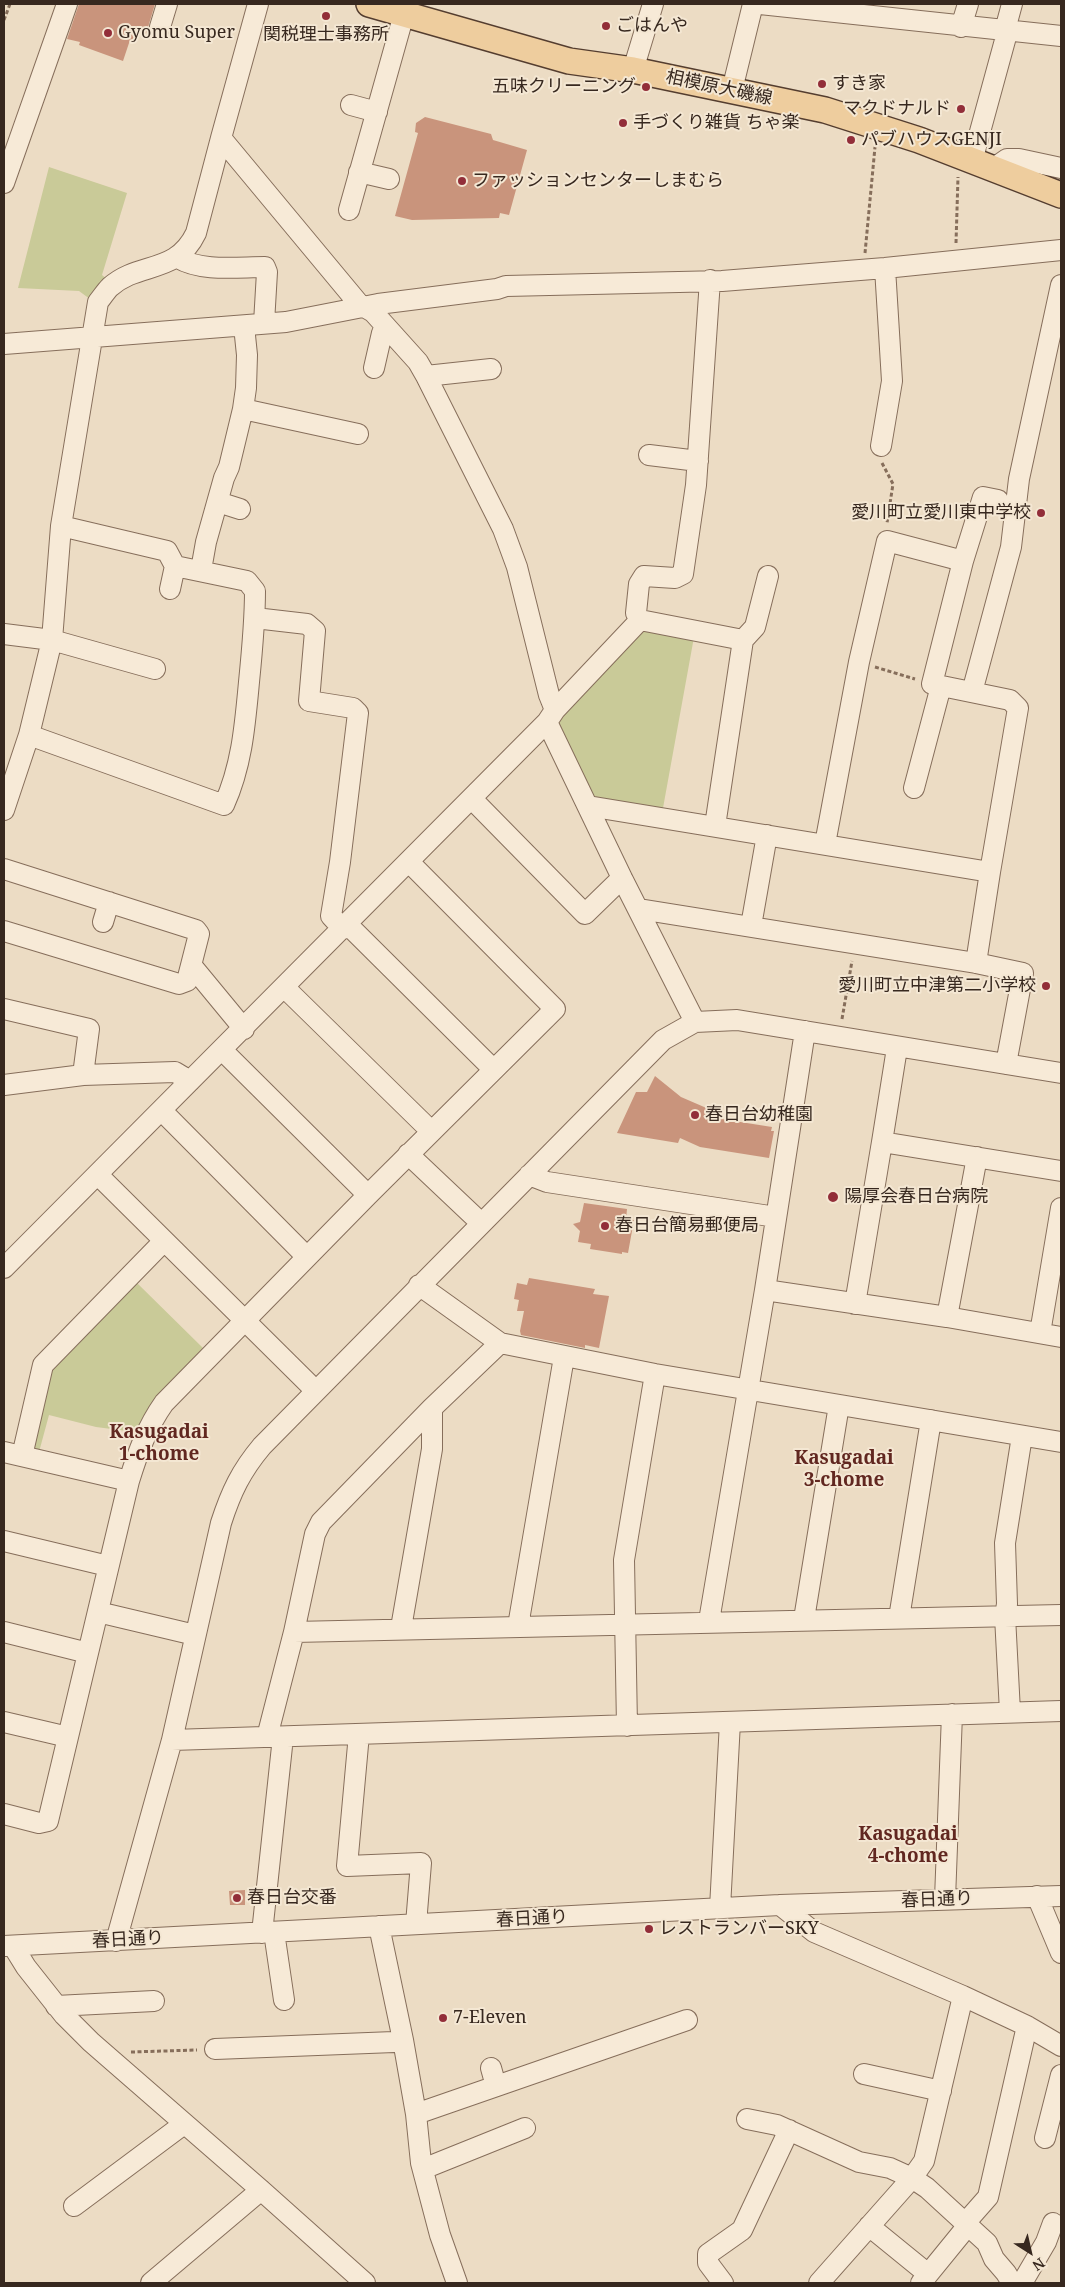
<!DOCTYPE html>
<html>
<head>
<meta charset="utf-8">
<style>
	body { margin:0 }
	#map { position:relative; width:1065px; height:2287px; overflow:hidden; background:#ecdcc4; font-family:"Noto Serif",serif }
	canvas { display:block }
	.frame { position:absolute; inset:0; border:5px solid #37281f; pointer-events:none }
	.north { position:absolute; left:1005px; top:2227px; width:50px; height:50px; -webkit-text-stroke:4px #f4e7d3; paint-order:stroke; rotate:145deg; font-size:14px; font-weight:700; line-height:20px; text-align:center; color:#37281f }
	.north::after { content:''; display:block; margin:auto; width:18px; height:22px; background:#37281f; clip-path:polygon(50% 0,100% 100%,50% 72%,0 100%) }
</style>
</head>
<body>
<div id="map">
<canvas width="1065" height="2287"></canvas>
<div class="frame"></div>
<div class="north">N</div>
</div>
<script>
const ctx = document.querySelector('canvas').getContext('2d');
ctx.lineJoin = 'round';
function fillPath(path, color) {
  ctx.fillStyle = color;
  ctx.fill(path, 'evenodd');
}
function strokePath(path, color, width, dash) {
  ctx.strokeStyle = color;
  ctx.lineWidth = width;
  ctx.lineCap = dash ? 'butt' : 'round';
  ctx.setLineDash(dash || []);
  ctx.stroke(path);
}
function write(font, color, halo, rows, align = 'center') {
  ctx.font = font + ' "Noto Serif","Noto Sans JP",serif';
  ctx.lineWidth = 4;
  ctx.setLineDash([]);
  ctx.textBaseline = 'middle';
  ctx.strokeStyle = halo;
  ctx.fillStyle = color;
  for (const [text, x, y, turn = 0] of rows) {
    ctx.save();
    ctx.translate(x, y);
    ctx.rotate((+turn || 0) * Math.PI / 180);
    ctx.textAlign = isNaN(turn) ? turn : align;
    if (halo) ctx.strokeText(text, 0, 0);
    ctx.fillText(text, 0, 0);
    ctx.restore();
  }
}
const green = new Path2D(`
	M49,167L127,193L102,275L108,280L94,302L79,291L18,288Z
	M642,628L694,637L663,808L594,800L555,718Z
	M136,1282L203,1348L159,1394L135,1432L96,1427L49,1415L39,1452L29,1451L51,1367Z`);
const building = new Path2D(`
	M79,4H155L146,34L137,32L134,42L130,40L123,61L79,45L80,42L67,39Z
	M425,117L491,134L493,140L527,150L509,215L500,213L499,218L412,220L395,216L418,133L415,132L416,123Z
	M655,1076L681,1097L718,1113L715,1118L772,1127L771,1131H774L769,1158L700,1147L680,1138L678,1143L617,1133L636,1092H647Z
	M584,1203L627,1209L626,1219L634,1220L628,1253L622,1252V1254L590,1249L591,1244L578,1242L580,1231L573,1224L580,1222Z
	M529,1278L595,1289L593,1294L609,1296L599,1348L585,1345V1348L521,1335L520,1331L524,1311H517L519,1300L514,1299L517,1283L527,1285Z
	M245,1890V1905H230L229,1891Z`);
const path = new Path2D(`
	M4,20L10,4
	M956,243L958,177
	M865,253L875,147
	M882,463L893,484L887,523
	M875,667L915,679
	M842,1019L852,961
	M131,2052L197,2050`);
const minor = new Path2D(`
	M258,4L221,138L359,304L373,312L418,362L426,376L503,529L517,567L549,695L555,710L547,722L622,878L695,1022
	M760,4L1061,36
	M160,27L167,4
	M961,27L968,4
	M633,70L653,4
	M732,90L753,4
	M351,105L377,112
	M972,161L1007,33L1005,30L1012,4
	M994,168L1007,159H1019L1061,168
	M359,172L389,179
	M4,183L67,4
	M349,210L404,14
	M178,258C202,272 237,267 265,267L267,272L264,323
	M4,344L286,322L378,304L497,289L506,286L722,281L885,268L1061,250
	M374,368L382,333L387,329
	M426,376L491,369
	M243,409L358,434
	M881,446L892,381L885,268
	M649,455L698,461
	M218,502L240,509
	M61,526L167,551L175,566L247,581L255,591C255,622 252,652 249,682C245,725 242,765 224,805L29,735L52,640L61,526L98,302C102,297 106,291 110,287C139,261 176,275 196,233L221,138
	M201,570L206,542L224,478L229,467L243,409L246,388L247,355L244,326
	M170,589L175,566
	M255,618L307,624L315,631L309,701L353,708L358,713L340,862L331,916L343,929
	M640,620L636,613L639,584L644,576L675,578L683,574L696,485L710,280
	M4,634L52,640L155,669
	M743,640L755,627L768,576
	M972,692L1011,547L1019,479L1061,285
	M555,710L640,620L743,640L715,826
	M914,788L941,686
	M472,799L585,914L622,878
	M588,806L990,872L1018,708L1010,700L932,684L963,561L983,497L998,500
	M4,810L29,735
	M825,844L859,662L887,541L963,561
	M4,869L196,930L199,934L187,981L179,984L4,931
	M639,909L976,963L1023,973L1006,1064
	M103,922L109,902
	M348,925L493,1069
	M751,926L767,835
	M976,963L990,872
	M192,966L244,1029
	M284,987L431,1131
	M4,1009L89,1029L83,1075
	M897,1048L882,1142L1061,1171
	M222,1050L368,1195
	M4,1085L83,1075L175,1072L190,1081
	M162,1111L307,1257
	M408,1154L481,1223
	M98,1175L316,1391
	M529,1175L547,1182L776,1217
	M4,1268L547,722
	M419,1285L500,1343L655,1374L1061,1442
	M765,1290L805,1031
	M855,1304L882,1142
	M947,1317L977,1157
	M1040,1333L1061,1208
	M4,1452L129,1481
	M22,1456L43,1365L164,1241
	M4,1541L108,1566
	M98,1612L195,1635
	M899,1618L931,1420
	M804,1619L839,1405
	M709,1621L765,1290L947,1317L1061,1337
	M518,1626L564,1357
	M401,1628L432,1449V1408
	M4,1632L88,1653
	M294,1632L315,1534L321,1522L432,1408L500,1343
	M1010,1712L1005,1616L1007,1604L1005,1543L1022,1436
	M4,1722L68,1737L129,1481C138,1452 147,1427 164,1403L368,1195L555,1009L409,862
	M627,1726L624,1560L655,1374
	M359,1734L347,1866L421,1863L416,1924
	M267,1737L294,1632L1061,1615
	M172,1740L1061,1711
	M4,1814L39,1823L48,1821L68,1737
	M1037,1896L1061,1953
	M945,1899L952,1714
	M780,1905L814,1932L963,1996L1027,2026L1061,2046
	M720,1908L730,1722
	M379,1926L403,2040L416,2114L421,2163L440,2235L457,2283
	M274,1932L284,2000
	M262,1933L283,1737
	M116,1941L172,1740L221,1523C231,1492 241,1471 262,1446L663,1040L695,1022L737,1020L1061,1073
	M4,1946L780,1905L1061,1896
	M13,1946L26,1967L64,2015L91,2042L261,2190L365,2283
	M56,2006L154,2001
	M215,2049L394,2042L403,2040
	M491,2068L496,2086
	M864,2074L941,2091
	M416,2114L687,2020
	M747,2119L777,2125L859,2162L890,2168L912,2178L927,2188L987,2243L994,2259L1006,2273L1012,2283
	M1045,2138L1061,2075
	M423,2169L525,2128
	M74,2206L184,2124
	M869,2226L928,2274
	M151,2283L261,2190
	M723,2283L708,2263V2254L742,2230L789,2130
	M819,2283L912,2178L924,2161L963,1996
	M921,2283L965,2229L966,2222L988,2197L1027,2026
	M1022,2283L1046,2242L1053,2223`);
const major = new Path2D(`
	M369,4L569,61L633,70L825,110L919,140L1061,195`);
const markers = [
	[326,16,5,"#922e39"],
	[606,26,5,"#922e39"],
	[108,33,5,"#922e39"],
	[822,84,5,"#922e39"],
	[646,87,5,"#922e39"],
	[961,109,5,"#922e39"],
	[623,123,5,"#922e39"],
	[851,140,5,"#922e39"],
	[462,181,5,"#922e39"],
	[1041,513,5,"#922e39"],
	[1046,986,5,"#922e39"],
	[695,1115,5,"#922e39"],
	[833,1197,6,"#922e39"],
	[605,1226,5,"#922e39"],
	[237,1898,5,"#922e39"],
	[649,1929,5,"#922e39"],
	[443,2018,5,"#922e39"]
];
const poiNames = [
	["ごはんや",616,26],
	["Gyomu Super",118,33],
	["関税理士事務所",326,35,"center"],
	["すき家",832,84],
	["五味クリーニング",636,87,"right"],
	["マクドナルド",951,109,"right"],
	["手づくり雑貨 ちゃ楽",633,123],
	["パブハウスGENJI",861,140],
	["ファッションセンターしまむら",472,181],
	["愛川町立愛川東中学校",1031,513,"right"],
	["愛川町立中津第二小学校",1036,986,"right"],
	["春日台幼稚園",705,1115],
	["陽厚会春日台病院",844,1197],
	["春日台簡易郵便局",615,1226],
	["春日台交番",247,1898],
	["レストランバーSKY",659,1929],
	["7-Eleven",453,2018]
];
const streetNames = [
	["相模原大磯線",719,88,12],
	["春日通り",937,1900,-2],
	["春日通り",532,1919,-3],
	["春日通り",128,1940,-3]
];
const neighbourhoodNames = [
	["Kasugadai",159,1433],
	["1-chome",159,1455],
	["Kasugadai",844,1459],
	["3-chome",844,1481],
	["Kasugadai",908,1835],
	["4-chome",908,1857]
];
fillPath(green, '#c9ca98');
fillPath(building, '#c9947c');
strokePath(minor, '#866e5b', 22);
strokePath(major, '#543d2f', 28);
strokePath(path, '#866e5b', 3, [4, 2.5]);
strokePath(minor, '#f7ead7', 20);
strokePath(major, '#eecd9e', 25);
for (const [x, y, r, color] of markers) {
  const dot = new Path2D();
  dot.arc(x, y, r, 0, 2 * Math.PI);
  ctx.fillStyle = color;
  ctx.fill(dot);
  strokePath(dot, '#f4e7d3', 2);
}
write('18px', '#37281f', '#f4e7d3', poiNames, 'left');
write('18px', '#37281f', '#f4e7d3', streetNames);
write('bold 19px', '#612720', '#f4e7d3', neighbourhoodNames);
</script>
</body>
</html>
